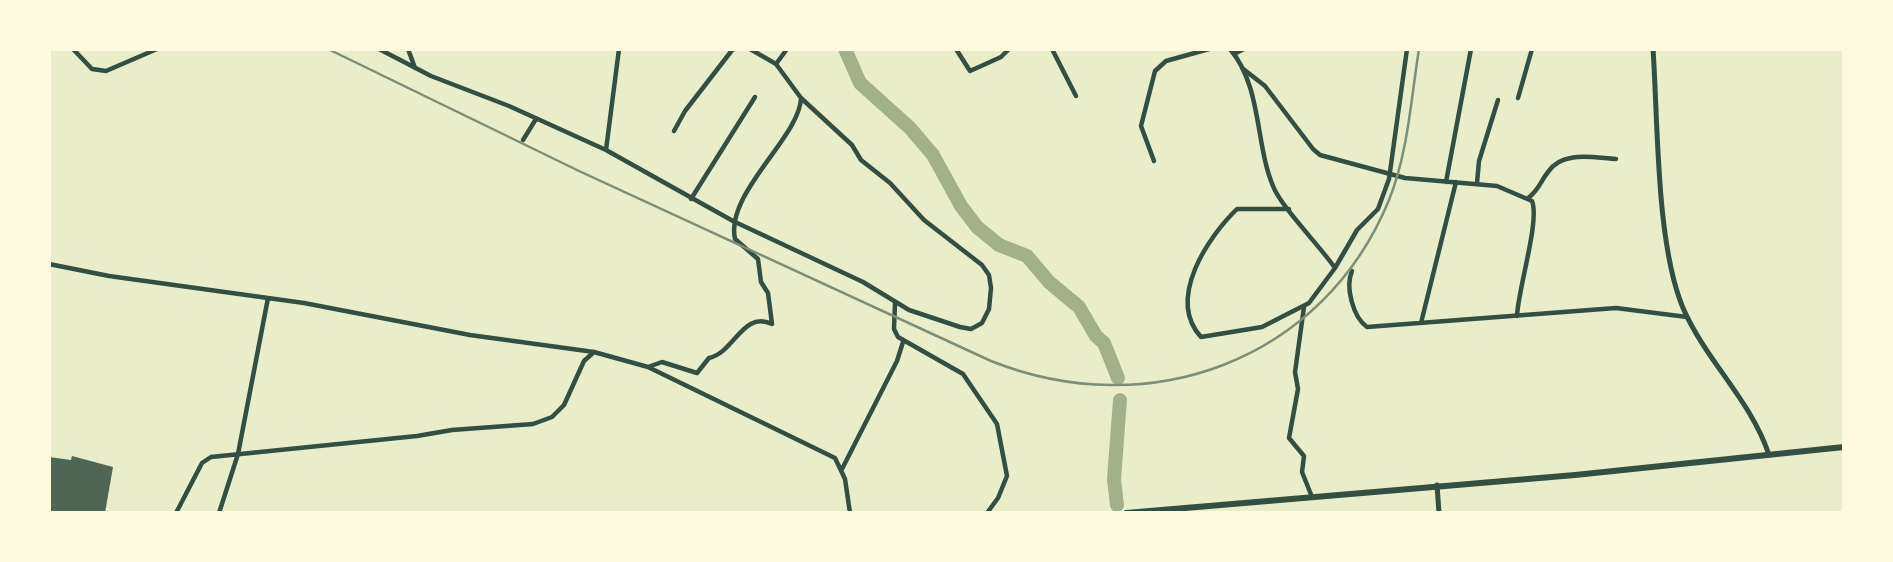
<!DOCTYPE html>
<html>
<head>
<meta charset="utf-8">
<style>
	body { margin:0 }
	#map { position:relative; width:1893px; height:562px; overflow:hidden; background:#e9edc9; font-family:Georgia,serif }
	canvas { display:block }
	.frame { position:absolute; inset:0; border:51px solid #fefae0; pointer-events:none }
</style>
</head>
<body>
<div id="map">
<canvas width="1893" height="562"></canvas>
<div class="frame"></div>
</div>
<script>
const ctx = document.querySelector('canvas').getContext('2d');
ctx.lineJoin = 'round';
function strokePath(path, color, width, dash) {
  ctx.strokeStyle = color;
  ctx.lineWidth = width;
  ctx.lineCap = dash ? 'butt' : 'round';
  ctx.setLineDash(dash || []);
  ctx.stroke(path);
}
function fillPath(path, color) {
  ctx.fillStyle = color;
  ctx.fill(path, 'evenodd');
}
const river = new Path2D(`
	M845,49L860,83L910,128L933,155L961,206L977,227L999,245L1027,256L1049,282L1079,307L1096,336L1104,343L1118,378
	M1117,505L1114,479L1120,400`);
const building = new Path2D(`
	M72,456L113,467L105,513H49V457L71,460Z`);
const minor = new Path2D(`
	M73,49L92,69L106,71L157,49
	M379,49L431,76L509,106L606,150L733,221L863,282L909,310L960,327L971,329L982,323L989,309L991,288L989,275L982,265L924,220L890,183L861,160L852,145L801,98
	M408,49L415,68
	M956,49L970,71L1001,57L1009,49
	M1052,49L1076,96
	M1230,49C1262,87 1255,143 1273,186C1281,207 1320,246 1335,268
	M1234,54L1244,49
	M776,64L787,49
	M1242,68L1265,86L1313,149L1320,155L1405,178L1497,186L1532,201C1540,221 1518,289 1517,316
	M1518,98L1532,49
	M674,131L685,111L733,49
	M523,140L536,119
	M606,150L619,49
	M1154,161L1141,126L1155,71L1166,61L1209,49
	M1446,182L1471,49
	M1477,183L1479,161L1498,100
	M1528,198C1539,190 1540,182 1548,172C1562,150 1595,158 1616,159
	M691,199L755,97
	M1289,209H1237C1208,237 1166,299 1201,337L1262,327L1309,303L1335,268L1357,230L1378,209L1389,179L1407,49
	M49,264L109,276L304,303L470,335L594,352L648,367L835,458L845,479L850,513
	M1352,271C1345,287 1353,317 1367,327L1616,308L1687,317
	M895,303L894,329L898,337L963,374L997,424L1007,476L998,498L987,513
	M1304,307L1295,372L1298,389L1289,438L1304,456L1302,472L1312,497
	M1421,323L1456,182
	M648,367L662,362L697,373L709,358C734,353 743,310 772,324L768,293L761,282L758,259L735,239C725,193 800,137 801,98L776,64L750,49
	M842,469L897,361L903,342
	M176,513L202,463L211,457L417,436L452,430L533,424L552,417L564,405L584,361L594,352
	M219,513L238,454L268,298`);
const tertiary = new Path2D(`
	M1653,49C1658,121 1656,244 1683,308C1706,361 1751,400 1769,455
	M1437,485L1439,513`);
const secondary = new Path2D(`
	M1126,513L1575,475L1844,447`);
const rail = new Path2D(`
	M328,49L579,171L991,361C1149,424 1323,361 1389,200C1408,153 1411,99 1419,49`);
strokePath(river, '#a3b18a', 14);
fillPath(building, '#4f6655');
strokePath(minor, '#344e41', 4.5);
strokePath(tertiary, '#344e41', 5);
strokePath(secondary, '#344e41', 6);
strokePath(rail, '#7c8e77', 2.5);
</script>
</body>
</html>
